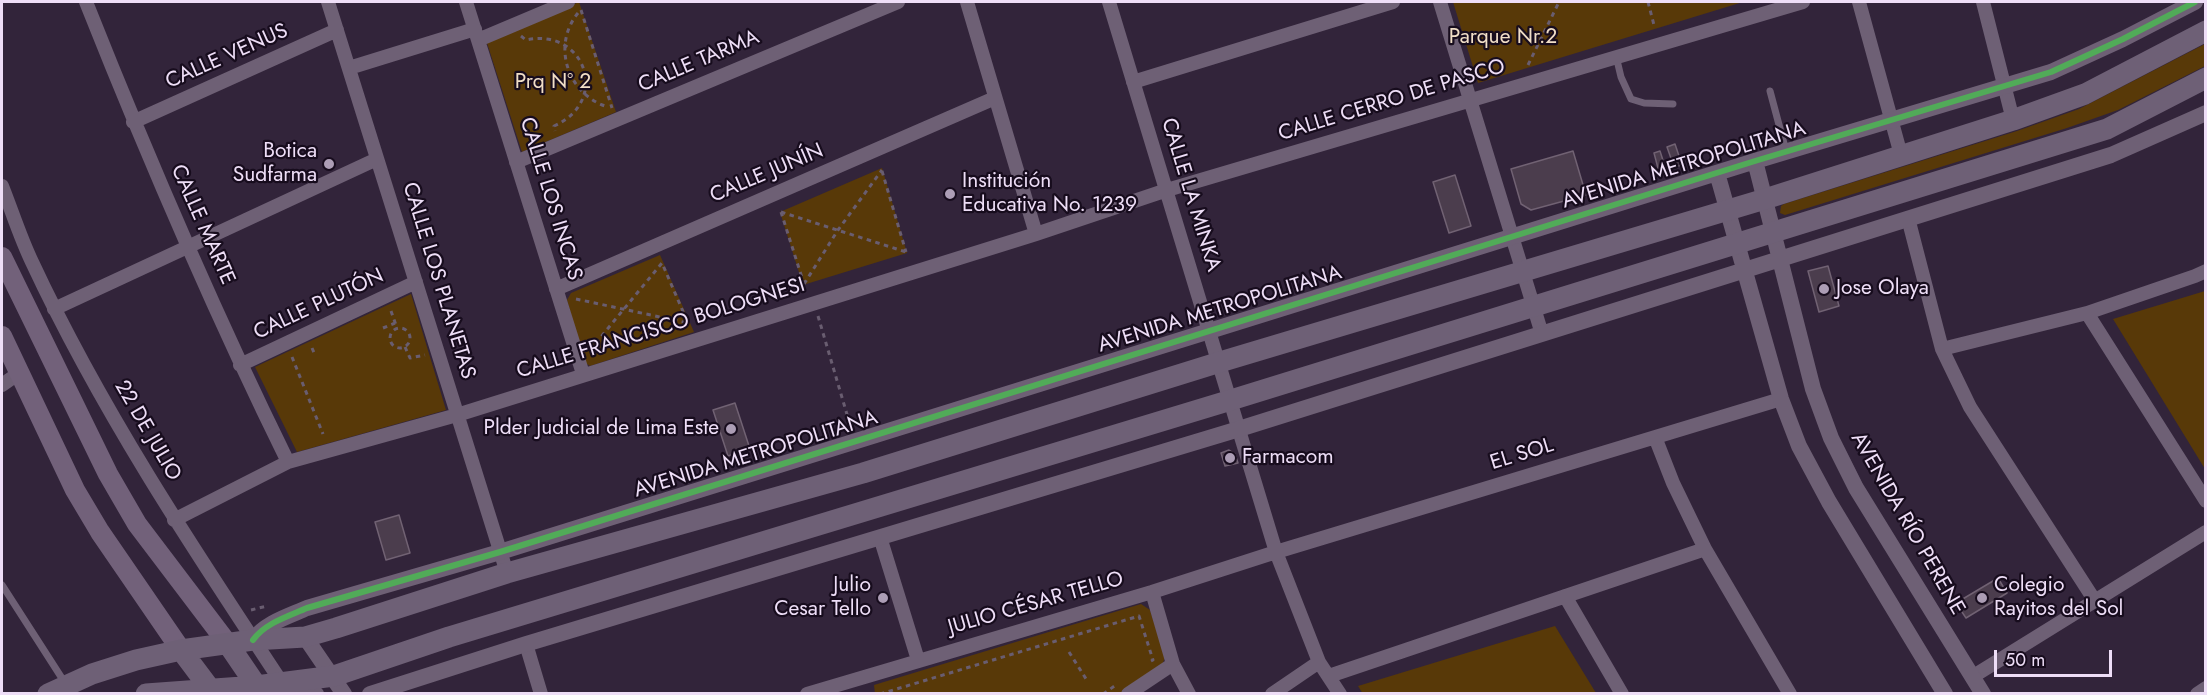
<!DOCTYPE html>
<html>
<head>
<meta charset="utf-8">
<style>
	body { margin:0 }
	#map { position:relative; width:2207px; height:695px; overflow:hidden; background:#32243a; font-family:Jost,sans-serif }
	canvas { display:block }
	.frame { position:absolute; inset:0; border:3px solid #eedef7; pointer-events:none }
	.scale { position:absolute; left:1994px; top:650px; width:118px; height:27px; box-sizing:border-box; border:3px solid #eedef7; border-top:0; padding-left:8px; font-size:18px; line-height:21px; white-space:nowrap; color:#eedef7; -webkit-text-stroke:4px #170c1d; paint-order:stroke }
</style>
</head>
<body>
<div id="map">
<canvas width="2207" height="695"></canvas>
<div class="frame"></div>
<div class="scale">50 m</div>
</div>
<script>
const ctx = document.querySelector('canvas').getContext('2d');
ctx.lineJoin = 'round';
function fillPath(path, color) {
  ctx.fillStyle = color;
  ctx.fill(path, 'evenodd');
}
function strokePath(path, color, width, dash) {
  ctx.strokeStyle = color;
  ctx.lineWidth = width;
  ctx.lineCap = dash ? 'butt' : 'round';
  ctx.setLineDash(dash || []);
  ctx.stroke(path);
}
function write(font, color, halo, rows, align = 'center') {
  ctx.font = font + ' Jost,sans-serif';
  ctx.lineWidth = 4.5;
  ctx.setLineDash([]);
  ctx.textBaseline = 'middle';
  ctx.strokeStyle = halo;
  ctx.fillStyle = color;
  for (const [text, x, y, turn = 0] of rows) {
    ctx.save();
    ctx.translate(x, y);
    ctx.rotate((+turn || 0) * Math.PI / 180);
    ctx.textAlign = isNaN(turn) ? turn : align;
    if (halo) ctx.strokeText(text, 0, 0);
    ctx.fillText(text, 0, 0);
    ctx.restore();
  }
}
const green = new Path2D(`
	M579,2L616,112L522,152L487,43Z
	M1453,2H1743L1478,83Z
	M2205,44V66L2118,110L2067,128L1785,215L1780,213L1781,206L1784,204L2017,131L2079,109Z
	M882,168L907,253L803,285L780,212Z
	M660,255L694,332L590,366L584,362L567,300L571,293Z
	M2205,291V469L2113,319Z
	M411,294L446,410L297,452L255,367Z
	M1141,604L1150,610L1165,657L1160,671L1124,693L875,694L874,685Z
	M1555,626L1596,693L1363,694L1358,686Z`);
const building = new Path2D(`
	M1675,144L1682,165L1674,167L1667,147Z
	M1573,151L1586,195L1531,210L1521,204L1511,169Z
	M1660,151L1666,170L1659,172L1654,153Z
	M1455,175L1471,226L1449,233L1433,182Z
	M1828,266L1839,306L1819,312L1808,271Z
	M735,403L750,449L728,456L713,410Z
	M1229,450L1235,454L1238,463L1225,466L1221,453Z
	M399,515L410,553L386,560L375,522Z
	M1998,578L2007,593L1966,618L1956,603Z`);
const path = new Path2D(`
	M1648,2L1654,25
	M581,10L612,108
	M578,13C551,46 568,95 608,107
	M521,36L526,40C585,27 611,101 554,126L555,131
	M1528,65L1559,2
	M882,171L906,252
	M781,212L906,252
	M781,212L804,284
	M804,284L838,230L882,170
	M576,299L688,323
	M391,311L397,328
	M818,316L851,428
	M390 338a10 10 0 1 1 20 0a10 10 0 1 1-20 0Z
	M383,328L395,323
	M405,347L410,358L425,355
	M312,348L315,355
	M590,350L662,263L688,323
	M292,357L323,434
	M251,610L267,606
	M1069,652L1088,682
	M880,694L1139,616L1153,660L1151,661
	M1103,694L1116,685`);
const service = new Path2D(`
	M1616,56L1621,77L1631,99L1644,103L1673,104
	M1770,91L1786,151
	M2,585L65,683`);
const minor = new Path2D(`
	M86,2C148,158 214,312 288,462
	M328,2L507,573
	M466,2L583,374
	M967,2L1036,234
	M1109,2L1276,552L1319,662L1340,694
	M1440,2L1542,334
	M1859,2L1901,155
	M1983,2L2013,120
	M478,40L568,2
	M349,68L475,29
	M1133,82L1393,2
	M133,122L337,30
	M516,162L898,2
	M2,186C12,211 20,237 32,262C101,410 192,547 282,683
	M1908,218L1942,349L1970,407L2095,601
	M556,289L995,98
	M54,309L377,159
	M2087,313L2206,501
	M1942,349L2087,313L2195,276L2206,271
	M240,365L416,282
	M2,385L19,373
	M1655,437L1673,483L1705,549L1790,694
	M174,520L288,462L457,415L1036,234L1167,190L1803,2
	M880,537L918,660
	M1152,592L1173,664L1189,694
	M1565,596L1622,694
	M526,644L541,694
	M1329,676L1705,549
	M1972,677L2206,532
	M807,694L1152,592L1276,552L1781,399
	M1128,694L1173,664
	M1272,694L1319,662
	M2197,694L2206,688`);
const tertiary = new Path2D(`
	M1755,161L1813,389L1831,438L1856,488L1983,694
	M1717,173L1781,399L1799,446L1829,502L1945,694
	M305,637L344,694
	M253,640C265,623 289,616 307,608L500,552L1755,161L2051,72L2123,39L2195,2
	M285,684L316,694
	M370,694L526,644L1239,429L2111,155L2206,113`);
const secondary = new Path2D(`
	M2,257L108,474L137,524L228,644
	M2,336L75,490L100,532L181,650`);
const primary = new Path2D(`
	M228,644L262,694
	M181,650L214,694
	M48,694L92,674L136,660L181,650L253,640L305,637L336,628L507,573L863,473L1220,362L1765,199L2013,120L2085,94L2206,31
	M146,694L256,686L334,676L449,637L1231,400L2107,129L2206,78`);
const cycleway = new Path2D(`
	M253,640C265,623 289,616 307,608L500,552L1755,161L2051,72L2123,39L2195,2`);
const markers = [
	[329,164,6,"#ac9db5"],
	[950,194,6,"#ac9db5"],
	[1824,289,6,"#ac9db5"],
	[731,429,6,"#ac9db5"],
	[1230,458,6,"#ac9db5"],
	[883,598,6,"#ac9db5"],
	[1982,598,6,"#ac9db5"]
];
const parkNames = [
	["Parque Nr.2",1503,38],
	["Prq N° 2",553,83]
];
const streetNames = [
	["CALLE VENUS",227,57,-24],
	["CALLE TARMA",699,62,-23],
	["CALLE CERRO DE PASCO",1392,101,-17],
	["AVENIDA METROPOLITANA",1684,166,-17],
	["CALLE JUNÍN",767,174,-23],
	["CALLE LA MINKA",1190,195,73],
	["CALLE LOS INCAS",550,199,73],
	["CALLE MARTE",202,225,66],
	["CALLE LOS PLANETAS",438,281,73],
	["CALLE PLUTÓN",319,305,-25],
	["AVENIDA METROPOLITANA",1220,310,-17],
	["CALLE FRANCISCO BOLOGNESI",661,329,-17],
	["22 DE JULIO",147,431,60],
	["AVENIDA METROPOLITANA",756,455,-17],
	["EL SOL",1522,455,-17],
	["AVENIDA RÍO PERENE",1907,524,60],
	["JULIO CÉSAR TELLO",1036,604,-16]
];
const poiNames = [
	["Botica",317,152,"right"],
	["Sudfarma",317,176,"right"],
	["Institución",962,182],
	["Educativa No. 1239",962,206],
	["Jose Olaya",1836,289],
	["Plder Judicial de Lima Este",719,429,"right"],
	["Farmacom",1242,458],
	["Julio",871,586,"right"],
	["Cesar Tello",871,610,"right"],
	["Colegio",1994,586],
	["Rayitos del Sol",1994,610]
];
fillPath(green, '#583908');
fillPath(building, '#4b3d4d');
strokePath(building, '#716273', 1.5);
strokePath(path, '#695d70', 3, [4.5, 4.5]);
strokePath(service, '#6e6075', 7);
strokePath(minor, '#6e6075', 14);
strokePath(tertiary, '#6e6075', 16);
strokePath(secondary, '#72617a', 20);
strokePath(primary, '#6e6076', 21);
strokePath(cycleway, '#51ab58', 6);
for (const [x, y, r, color] of markers) {
  const dot = new Path2D();
  dot.arc(x, y, r, 0, 2 * Math.PI);
  ctx.fillStyle = color;
  ctx.fill(dot);
  strokePath(dot, '#170c1d', 2);
}
write('21px', '#f1dec7', '#170c1d', parkNames);
write('21px', '#eedef7', '#170c1d', streetNames);
write('21px', '#eedef7', '#170c1d', poiNames, 'left');
</script>
</body>
</html>
